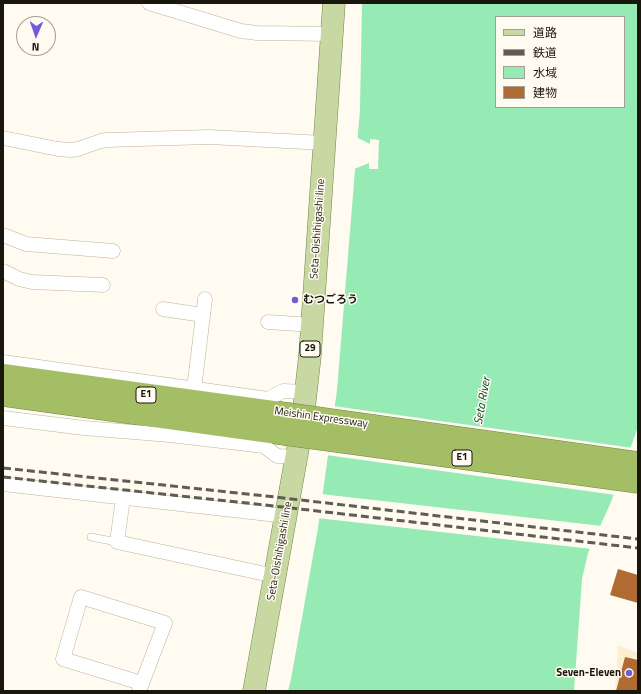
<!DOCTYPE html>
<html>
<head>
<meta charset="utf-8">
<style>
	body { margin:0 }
	#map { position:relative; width:641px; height:694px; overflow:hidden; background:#fffbf1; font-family:"Titillium Web","Noto Sans JP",sans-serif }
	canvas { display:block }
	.frame { position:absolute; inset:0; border:4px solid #19160e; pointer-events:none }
	.legend { position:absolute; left:495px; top:16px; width:130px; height:92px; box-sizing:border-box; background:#fffbf1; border:1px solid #a39f96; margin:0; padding:5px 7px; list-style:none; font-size:12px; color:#19160e }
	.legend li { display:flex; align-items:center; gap:8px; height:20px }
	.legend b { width:20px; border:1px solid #a39f96 }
	.north { position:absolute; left:16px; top:16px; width:40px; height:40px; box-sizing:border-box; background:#fffbf1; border:1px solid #a39f96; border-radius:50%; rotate:182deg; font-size:11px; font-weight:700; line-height:16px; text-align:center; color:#19160e }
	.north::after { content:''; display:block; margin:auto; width:14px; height:18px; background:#725cd6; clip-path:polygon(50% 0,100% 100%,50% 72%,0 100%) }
</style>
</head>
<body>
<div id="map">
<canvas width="641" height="694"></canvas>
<div class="frame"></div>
<ul class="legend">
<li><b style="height:5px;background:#c8d8a3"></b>道路</li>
<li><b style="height:5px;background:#5f5c53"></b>鉄道</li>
<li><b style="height:11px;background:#96ebb5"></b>水域</li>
<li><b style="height:11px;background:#b06b32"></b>建物</li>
</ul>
<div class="north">N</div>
</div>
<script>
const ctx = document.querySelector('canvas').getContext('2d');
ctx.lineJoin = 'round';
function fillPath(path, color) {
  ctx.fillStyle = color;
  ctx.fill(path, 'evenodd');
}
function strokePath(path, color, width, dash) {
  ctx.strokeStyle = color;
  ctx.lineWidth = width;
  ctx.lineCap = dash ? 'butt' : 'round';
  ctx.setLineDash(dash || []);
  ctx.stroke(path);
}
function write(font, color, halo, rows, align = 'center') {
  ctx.font = font + ' "Titillium Web","Noto Sans JP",sans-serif';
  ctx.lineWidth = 3;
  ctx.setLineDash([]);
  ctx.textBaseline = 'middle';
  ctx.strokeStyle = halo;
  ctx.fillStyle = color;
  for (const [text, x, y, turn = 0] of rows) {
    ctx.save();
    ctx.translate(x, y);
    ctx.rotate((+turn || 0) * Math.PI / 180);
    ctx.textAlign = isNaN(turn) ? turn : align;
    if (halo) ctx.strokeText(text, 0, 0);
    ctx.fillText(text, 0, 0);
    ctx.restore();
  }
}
const built = new Path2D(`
	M618,645L638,653V691H615Z`);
const water = new Path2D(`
	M362,3H638V427L611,502L588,553L582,579L574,691H288L291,679L318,528L337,390L360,109ZM496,17H624V107H496Z`);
const pier = new Path2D(`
	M356,137L370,144V139L379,140L378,169H369V163L354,169Z
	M333,406L633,448L616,495L326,455Z
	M321,494L602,526L592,549L317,518Z`);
const building = new Path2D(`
	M618,569L638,575V603L610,595Z
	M625,657L638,660V686L637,691H616Z`);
const lane = new Path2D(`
	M91,537L117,542`);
const street = new Path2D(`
	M149,3L241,31L257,33L332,34
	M3,138L58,149L71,150L78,149L101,141L107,140L209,137L324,143
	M3,235L26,244L113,251
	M3,271L19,279L32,282L103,285
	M163,309L203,315
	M268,322L312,325
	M3,362L268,399L283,391L306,392
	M194,389L205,299
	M3,418L84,428L170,435L264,446L277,456L297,457
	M3,484L286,516
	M123,498L117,542L275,576
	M139,691L165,623L81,597L63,659L141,683`);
const primary = new Path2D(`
	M254,691L302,426L310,355L334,3`);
const highway = new Path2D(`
	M3,375L288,414
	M3,395L285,434`);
const rail = new Path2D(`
	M3,468L266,496L638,539
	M3,477L265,505L638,548`);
const highwayBridge = new Path2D(`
	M288,414L638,463
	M285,434L638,482`);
const markers = [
	[295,300,4,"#725cd6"],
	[629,673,4,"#725cd6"]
];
const shields = [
	[310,349,20],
	[146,395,20],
	[462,458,20]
];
const shieldNames = [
	["29",310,349],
	["E1",146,395],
	["E1",462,458]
];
const streetNames = [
	["Seta-Oishihigashi line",318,229,-86],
	["Meishin Expressway",321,418,8],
	["Seta-Oishihigashi line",280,551,-80]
];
const poiNames = [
	["むつごろう",303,300],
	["Seven-Eleven",621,673,"right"]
];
const waterNames = [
	["Seta River",483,401,-80]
];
fillPath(built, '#fbefcf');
fillPath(water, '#96ebb5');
fillPath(pier, '#fffbf1');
fillPath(building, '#b06b32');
strokePath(lane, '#bcb39c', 8);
strokePath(street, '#bcb39c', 15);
strokePath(primary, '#738347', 23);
strokePath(highway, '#738347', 23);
strokePath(lane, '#fff', 7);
strokePath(street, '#fff', 14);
strokePath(primary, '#c8d8a3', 22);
strokePath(highway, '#a4be65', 22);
strokePath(rail, '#5f5c53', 3, [8, 4]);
strokePath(highwayBridge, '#738347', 23, []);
strokePath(highwayBridge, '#a4be65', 22);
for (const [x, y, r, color] of markers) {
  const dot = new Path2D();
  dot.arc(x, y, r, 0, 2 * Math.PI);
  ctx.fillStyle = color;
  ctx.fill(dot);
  strokePath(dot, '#fffbf1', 1.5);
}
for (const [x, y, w] of shields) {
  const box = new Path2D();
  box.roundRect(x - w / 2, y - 8, w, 16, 3);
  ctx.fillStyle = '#fffbf1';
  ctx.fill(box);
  strokePath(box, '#19160e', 1);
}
write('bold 10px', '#19160e', null, shieldNames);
write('11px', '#19160e', '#fffbf1', streetNames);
write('bold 11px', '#19160e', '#fffbf1', poiNames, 'left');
write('italic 12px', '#004524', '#fffbf1', waterNames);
</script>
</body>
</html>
